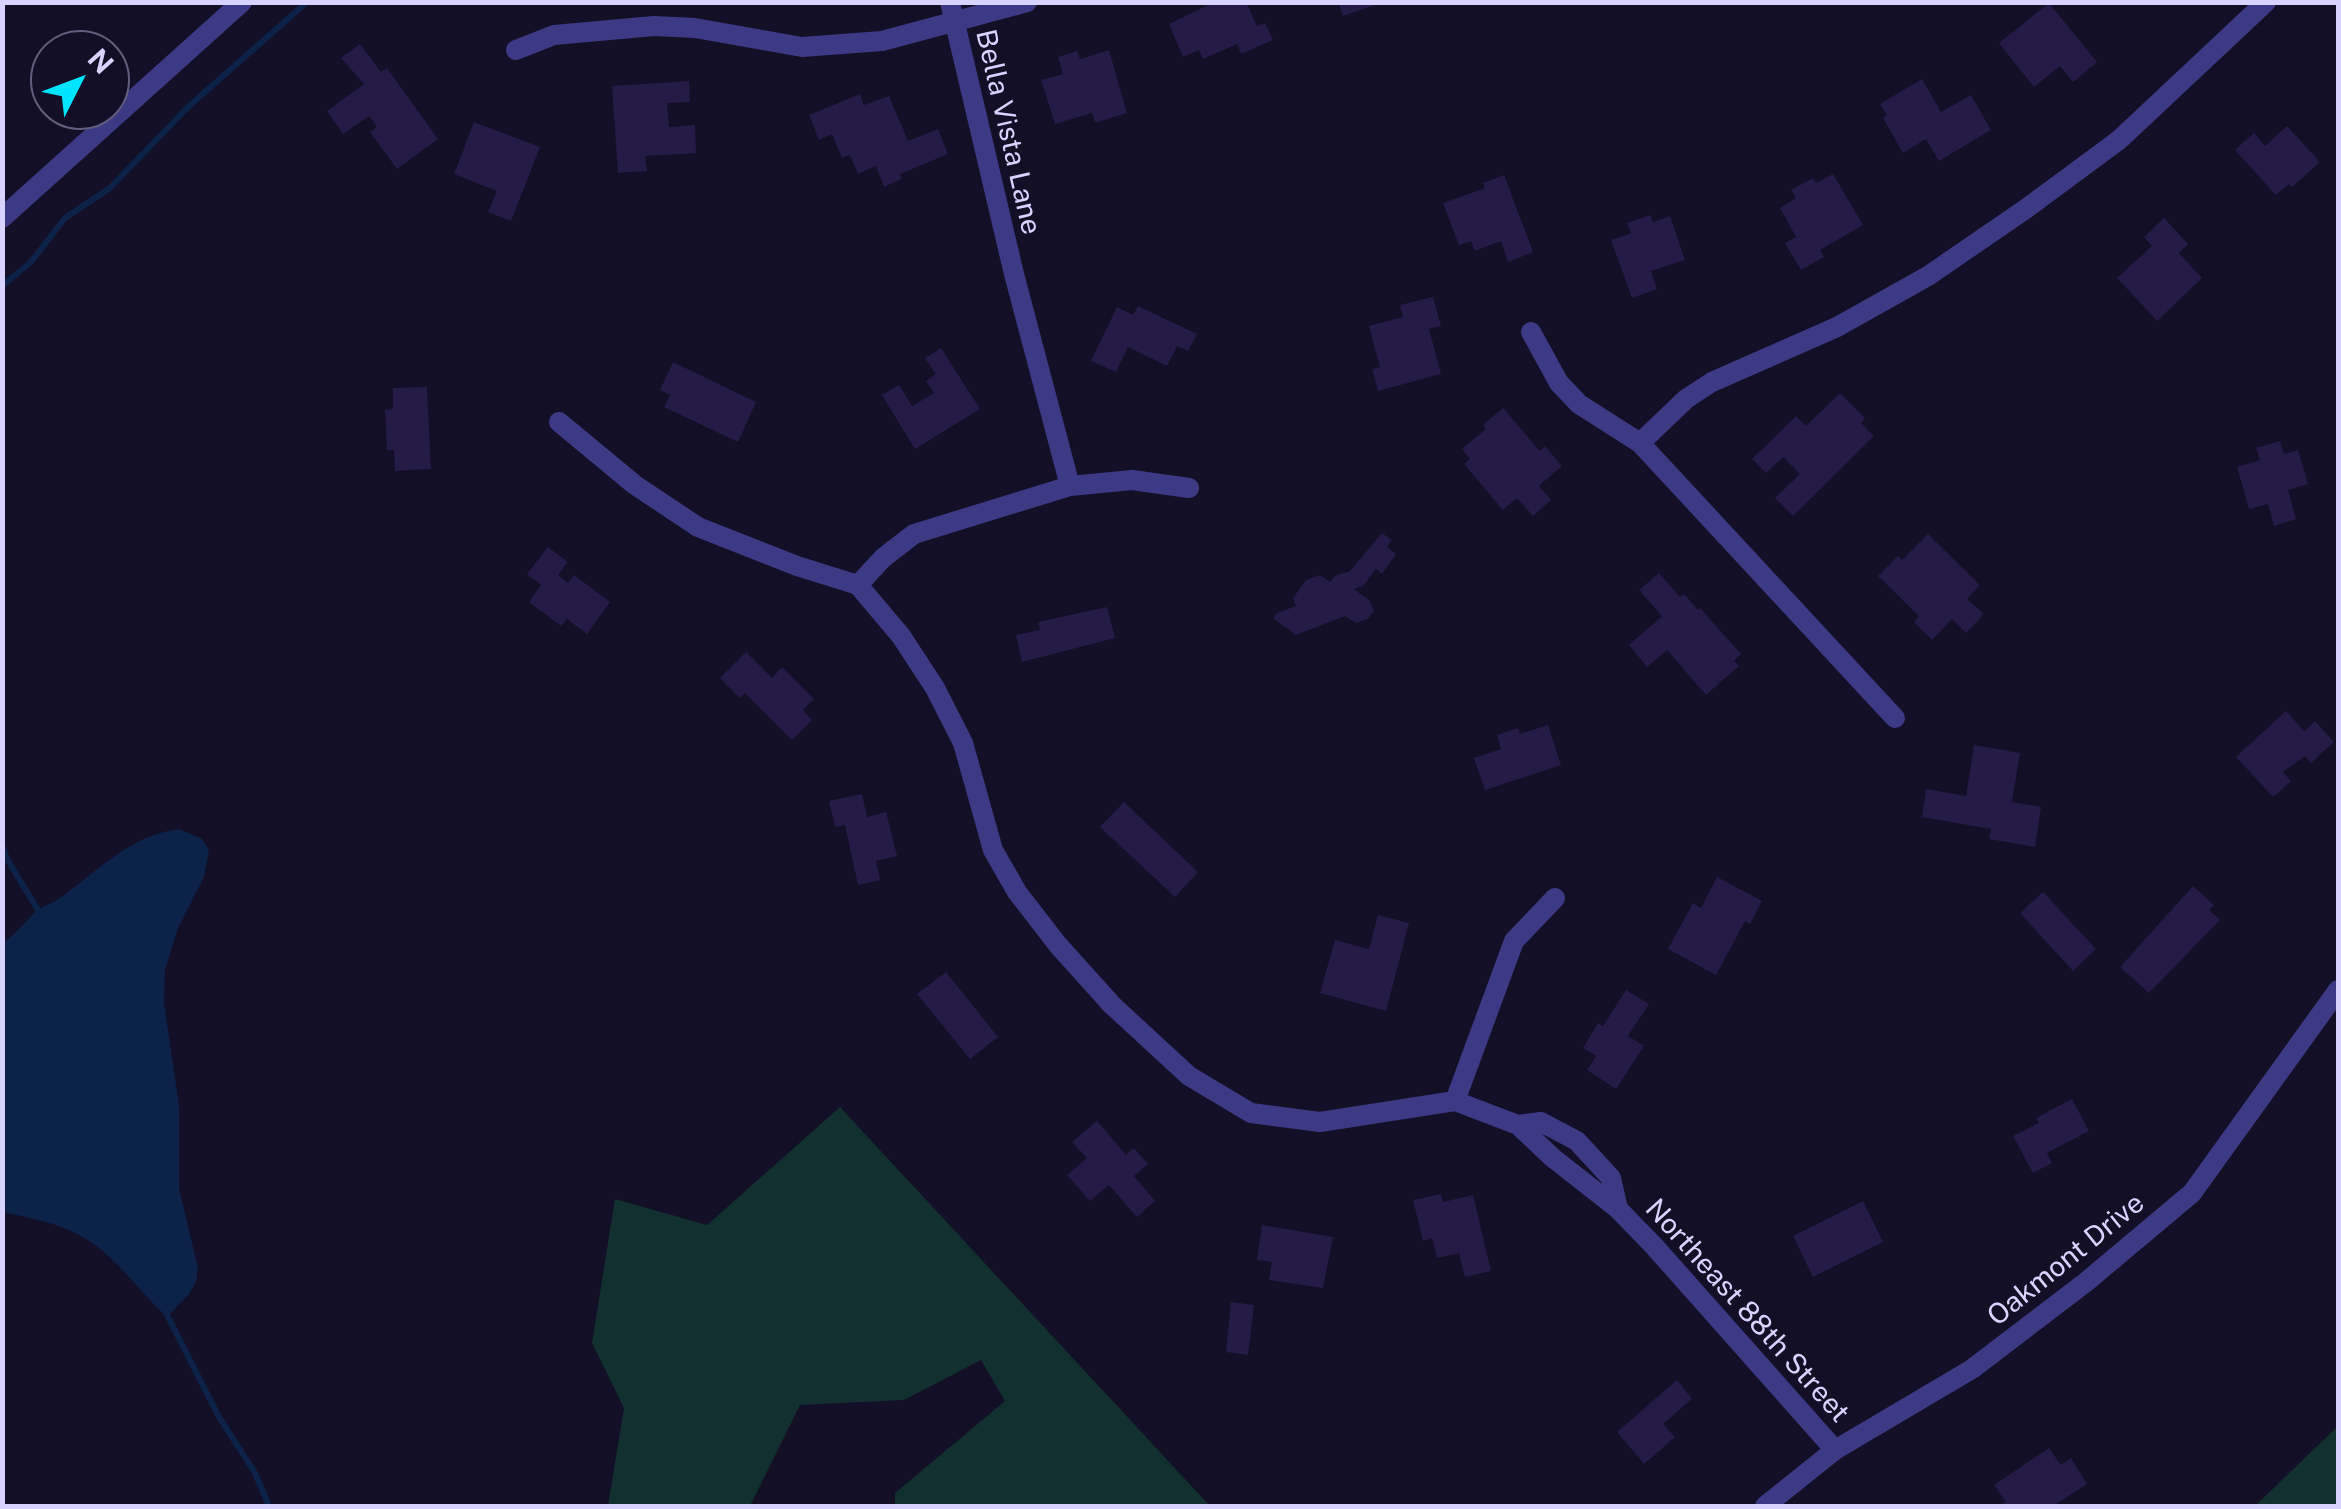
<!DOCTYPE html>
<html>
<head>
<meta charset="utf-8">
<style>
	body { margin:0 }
	#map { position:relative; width:2341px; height:1509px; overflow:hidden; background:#130f26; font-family:"Public Sans",sans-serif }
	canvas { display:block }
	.frame { position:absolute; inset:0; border:5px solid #d9d4ff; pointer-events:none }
	.north { position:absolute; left:30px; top:30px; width:100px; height:100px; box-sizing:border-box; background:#130f26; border:2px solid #625e7d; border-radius:50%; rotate:48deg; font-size:28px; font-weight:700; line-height:40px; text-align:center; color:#d9d4ff }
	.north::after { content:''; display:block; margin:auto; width:35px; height:45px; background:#00e5ff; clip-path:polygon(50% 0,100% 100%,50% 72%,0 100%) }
</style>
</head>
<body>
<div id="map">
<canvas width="2341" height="1509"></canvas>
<div class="frame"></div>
<div class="north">N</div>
</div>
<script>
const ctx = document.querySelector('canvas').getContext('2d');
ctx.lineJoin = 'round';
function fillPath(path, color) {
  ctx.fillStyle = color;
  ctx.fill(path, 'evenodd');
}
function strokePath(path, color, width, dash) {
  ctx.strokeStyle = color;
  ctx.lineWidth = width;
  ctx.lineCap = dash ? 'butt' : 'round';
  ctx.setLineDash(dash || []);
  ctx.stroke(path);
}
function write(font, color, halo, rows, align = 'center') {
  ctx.font = font + ' "Public Sans",sans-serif';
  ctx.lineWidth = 10;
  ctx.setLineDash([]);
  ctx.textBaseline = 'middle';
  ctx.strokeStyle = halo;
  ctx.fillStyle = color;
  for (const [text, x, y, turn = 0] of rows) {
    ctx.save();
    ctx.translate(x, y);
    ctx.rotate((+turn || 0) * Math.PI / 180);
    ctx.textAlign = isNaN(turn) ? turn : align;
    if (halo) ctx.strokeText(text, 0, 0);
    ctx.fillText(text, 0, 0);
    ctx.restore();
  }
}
const green = new Path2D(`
	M840,1107L1210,1506H895V1493L1005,1401L981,1360L904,1400L800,1405L750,1506H608L624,1408L592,1343L615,1199L707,1225Z
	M2338,1426V1506H2255Z`);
const water = new Path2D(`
	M179,829L202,839L209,850L204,877L178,928L165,970L164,1003L179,1105V1188L198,1268L196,1282L189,1294L167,1317C138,1291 114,1253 79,1235C55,1222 28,1218 3,1212L2,944C15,934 25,922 36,911C42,906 50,904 57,900C96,873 129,835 179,829Z`);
const stream = new Path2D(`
	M2,286L31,262L65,218L110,188L188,107L307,2
	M2,844L7,859L41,915
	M164,1309L219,1417L255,1473L269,1506`);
const building = new Path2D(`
	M1214,2H1246L1257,26L1265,23L1273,40L1241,54L1237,44L1203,59L1199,50L1183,57L1169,24Z
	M1338,2H1381V3L1343,16Z
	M2049,3L2097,62L2073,82L2060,66L2034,87L1999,43Z
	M360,44L381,72L387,68L438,139L397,169L370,132L377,127L369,116L343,134L327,111L364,84L341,58Z
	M1109,50L1127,113L1095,123L1092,113L1055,124L1041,80L1063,74L1058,57L1077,51L1080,59Z
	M1922,79L1941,112L1971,95L1991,130L1939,161L1926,139L1903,153L1883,118L1887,115L1880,104Z
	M689,81L690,102L667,103L669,127L695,125L696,153L645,156L647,171L618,173L612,86Z
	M860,94L864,105L889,96L908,141L938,129L948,154L900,174L901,179L884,187L876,166L858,174L850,155L842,158L832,134L819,140L809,115Z
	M474,122L540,147L511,221L488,212L497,191L454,174Z
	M2287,126L2320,162L2292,187L2289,184L2276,195L2235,150L2254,133L2265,146Z
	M1833,174L1863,225L1820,250L1824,257L1801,270L1785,243L1796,237L1780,208L1796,198L1791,190L1813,178L1816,183Z
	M1504,175L1533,252L1508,262L1501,241L1475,251L1471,241L1459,245L1443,203L1485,188L1483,183Z
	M1650,215L1653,222L1670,216L1685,260L1651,271L1657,289L1632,298L1611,240L1631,233L1627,223Z
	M2164,218L2188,244L2179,253L2202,278L2157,321L2117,278L2152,246L2144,237Z
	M1433,297L1441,326L1429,329L1441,374L1378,391L1372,369L1380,367L1369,326L1403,317L1400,305Z
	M1138,306L1197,334L1188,351L1177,346L1167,366L1128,347L1116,372L1091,361L1117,307L1133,315Z
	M941,348L980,409L915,449L882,395L899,385L912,406L934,393L926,381L936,374L925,358Z
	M673,362L756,402L738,442L664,407L670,395L660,390Z
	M427,387L431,469L395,471L394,450H387L385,410L393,409V388Z
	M1840,393L1865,418L1861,423L1874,436L1793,516L1775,498L1800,474L1783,457L1766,473L1752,459L1796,416L1806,426Z
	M1503,408L1540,451L1545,446L1562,466L1539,486L1551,500L1533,516L1517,498L1503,510L1464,464L1470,459L1462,449L1486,429L1483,425Z
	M2280,441L2284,454L2298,450L2308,484L2288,490L2296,519L2274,526L2268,504L2249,509L2237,467L2260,460L2256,448Z
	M1382,533L1392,540L1387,547L1396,554L1382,574L1376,569L1363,586L1354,589L1370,601L1374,611L1368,619L1356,623L1345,616L1296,635L1273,618L1277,613L1296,606L1293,598L1306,580L1320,575L1330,582L1335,576L1350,571Z
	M1928,534L1980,585L1967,599L1984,614L1966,633L1952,619L1932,640L1914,622L1919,616L1878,576L1898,556L1902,560Z
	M548,547L568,562L558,575L568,583L574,575L610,602L587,634L567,619L561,626L529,602L541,585L527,574Z
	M1659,573L1680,597L1684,594L1698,610L1700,608L1741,654L1734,661L1739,666L1706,695L1667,650L1647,667L1629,645L1662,616L1639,590Z
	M1107,607L1115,638L1022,662L1016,635L1040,630L1038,622Z
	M746,652L772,678L782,667L814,699L803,710L812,720L792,740L745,693L740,698L720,678Z
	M2286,711L2304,731L2315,721L2334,742L2311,763L2305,756L2283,772L2291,781L2273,797L2236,757Z
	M1548,725L1561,765L1485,790L1474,758L1501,749L1497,735L1518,728L1520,734Z
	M1974,745L2020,753L2012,802L2041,807L2035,847L1989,839L1991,829L1922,817L1926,789L1966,796Z
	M862,794L867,817L886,812L897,856L876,861L880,880L858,885L845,825L835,827L829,801Z
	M1124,802L1198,872L1175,897L1100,827Z
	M1717,877L1762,901L1750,924L1745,921L1716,975L1668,949L1693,903L1701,908Z
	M2193,886L2214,905L2209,910L2220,920L2149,993L2120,967Z
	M2043,892L2096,949L2073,971L2020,913Z
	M1378,915L1409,923L1386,1011L1320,993L1335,940L1369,949Z
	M946,972L998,1037L970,1059L917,994Z
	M1626,990L1649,1004L1628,1036L1644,1046L1616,1089L1587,1070L1596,1056L1583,1048L1598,1023L1603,1026Z
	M2072,1099L2089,1131L2047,1153L2052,1163L2033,1173L2013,1136L2039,1123L2036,1118Z
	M1097,1121L1126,1155L1134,1148L1148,1164L1134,1176L1155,1201L1137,1217L1109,1185L1090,1201L1067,1175L1087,1158L1072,1142Z
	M1441,1194L1443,1202L1473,1195L1491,1271L1465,1277L1459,1253L1437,1258L1432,1238L1423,1241L1413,1200Z
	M1863,1201L1883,1242L1813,1277L1793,1236Z
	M1262,1225L1333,1237L1323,1288L1269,1280L1272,1262L1257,1260Z
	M1231,1302L1254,1305L1248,1355L1226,1352Z
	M1677,1380L1692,1399L1663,1424L1675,1437L1644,1464L1617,1432Z
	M2049,1448L2061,1465L2071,1458L2087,1484L2053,1506H1999L2006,1502L1994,1485Z`);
const street = new Path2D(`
	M950,2L1014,274L1070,486
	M516,50L554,35L654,26L695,28L802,47L882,41L1027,2
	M2,218L242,2
	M1531,332L1559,383L1579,404L1640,443L1895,718
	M559,422L635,485L698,527L797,566L858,585L901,636L935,688L963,743L993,850L1017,892L1058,945L1112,1005L1189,1076L1251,1113L1320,1122L1455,1101L1518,1125L1553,1158L1618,1209L1654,1246L1835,1450
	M1640,443L1686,399L1712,382L1837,327L1928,276L2027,208L2119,140L2266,2
	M858,585L883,558L914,534L1070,486L1132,480L1189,488
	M1455,1101L1514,941L1555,898
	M1518,1125L1541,1122L1577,1141L1611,1178L1618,1209
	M1765,1506L1835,1450L1972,1369L2086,1282L2192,1193L2338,990`);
const streetNames = [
	["Bella Vista Lane",1008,132,77],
	["Oakmont Drive",2066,1260,-39],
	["Northeast 88th Street",1747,1311,48]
];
fillPath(green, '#12302f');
fillPath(water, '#0c2248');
strokePath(stream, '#0c2248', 6);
fillPath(building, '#241b47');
strokePath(street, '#3d3a85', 20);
write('28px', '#d9d4ff', '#130f26', streetNames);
</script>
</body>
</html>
